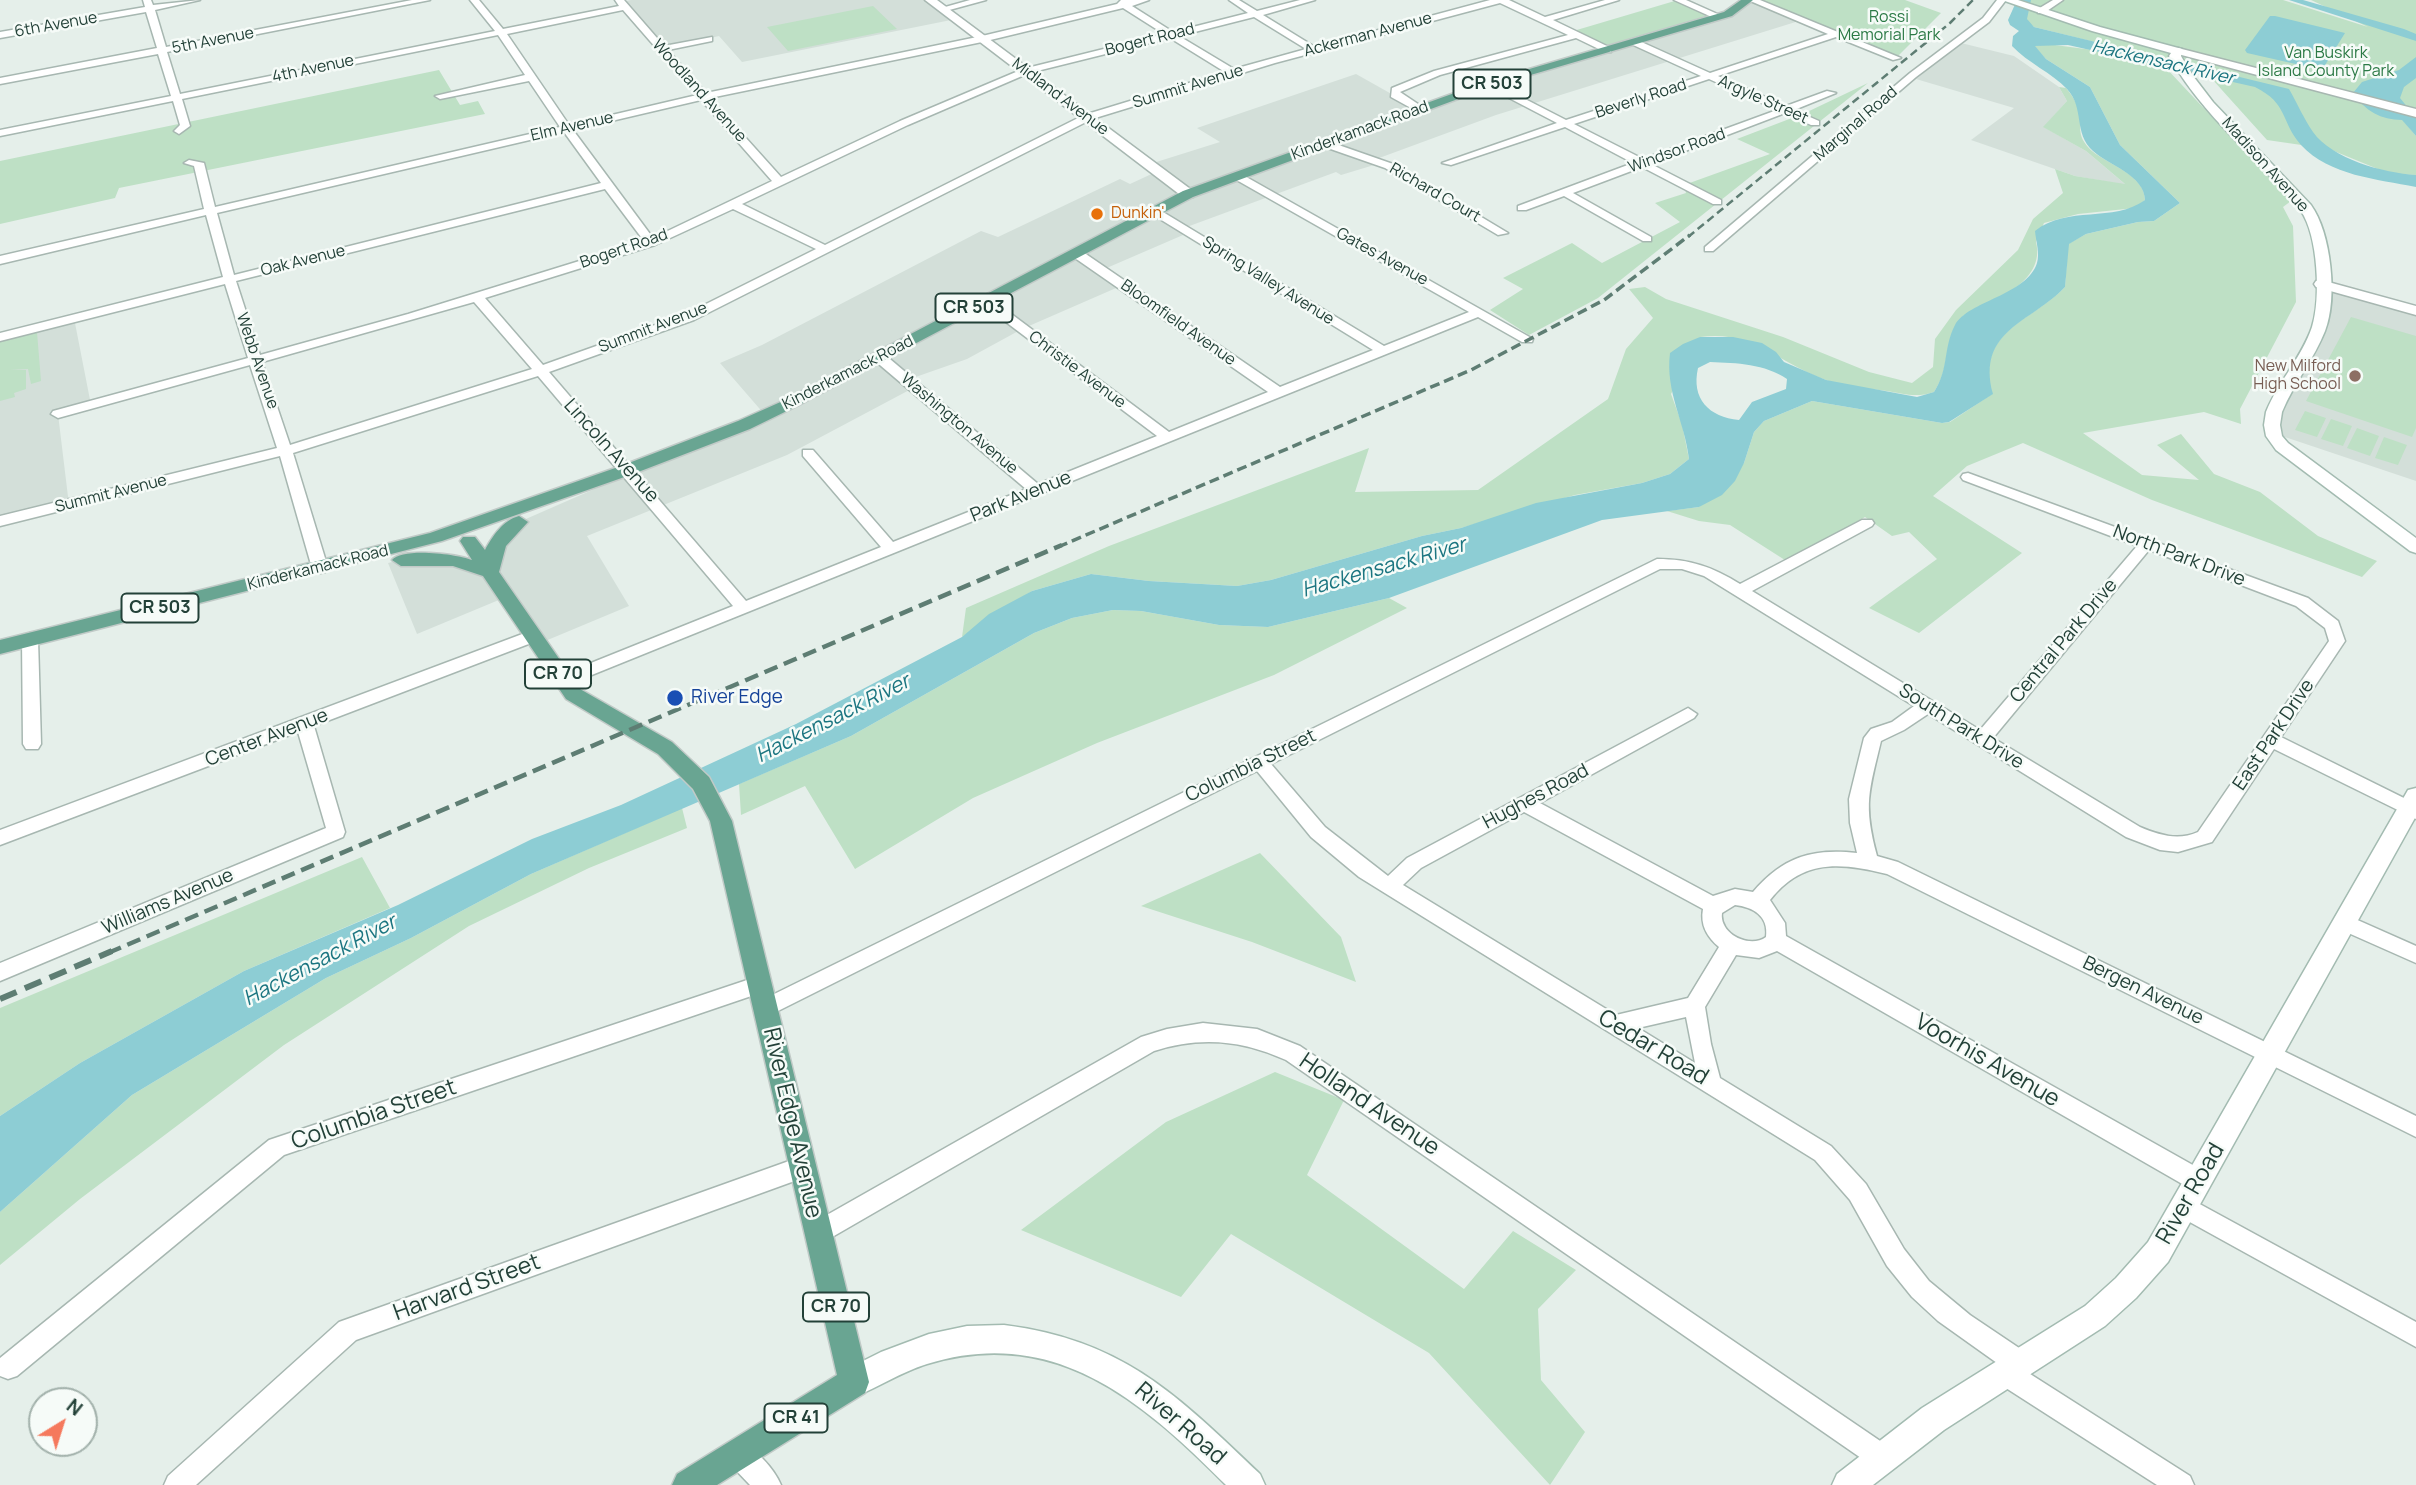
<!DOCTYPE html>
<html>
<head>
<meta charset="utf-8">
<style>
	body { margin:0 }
	#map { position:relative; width:2416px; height:1485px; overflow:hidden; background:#e5efea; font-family:Manrope,sans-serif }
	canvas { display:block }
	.north { position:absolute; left:28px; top:1387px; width:70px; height:70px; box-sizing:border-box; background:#f6fbf8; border:2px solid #a2b1ab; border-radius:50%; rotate:38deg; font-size:19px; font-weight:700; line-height:28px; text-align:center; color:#234138 }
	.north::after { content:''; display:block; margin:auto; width:24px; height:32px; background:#f5795d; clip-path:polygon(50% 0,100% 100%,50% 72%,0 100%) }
</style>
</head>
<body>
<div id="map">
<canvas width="2416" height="1485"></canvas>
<div class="north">N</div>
</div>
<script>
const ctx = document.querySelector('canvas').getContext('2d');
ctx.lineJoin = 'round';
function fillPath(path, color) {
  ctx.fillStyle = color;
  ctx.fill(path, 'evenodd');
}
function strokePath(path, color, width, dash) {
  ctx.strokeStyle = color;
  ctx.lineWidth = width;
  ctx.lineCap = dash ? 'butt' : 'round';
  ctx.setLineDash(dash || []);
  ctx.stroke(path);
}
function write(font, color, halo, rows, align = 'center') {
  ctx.font = font + ' Manrope,sans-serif';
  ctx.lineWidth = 5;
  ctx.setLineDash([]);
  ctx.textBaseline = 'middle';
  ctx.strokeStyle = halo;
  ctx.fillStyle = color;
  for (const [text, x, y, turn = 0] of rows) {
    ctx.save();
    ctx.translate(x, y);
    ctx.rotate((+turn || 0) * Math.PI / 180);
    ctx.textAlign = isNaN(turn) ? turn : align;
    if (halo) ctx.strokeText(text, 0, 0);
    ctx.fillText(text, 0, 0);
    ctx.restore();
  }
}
const built = new Path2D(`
	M631,0H927L951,20L742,62L719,36L662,49L621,2Z
	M1748,0L1802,20L1496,115L1371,161L1374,165L1341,175L1336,172L1184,228L1190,232L1102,270L1123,285L1022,329L967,359L907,380L915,387L787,455L587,536L629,606L538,644L506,597L417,634L388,563L401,560L472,564L519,522L599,487L627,470L765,415L720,363L762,345L981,231L998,237L1120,179L1130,184L1158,171L1150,164L1220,142L1197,128L1356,74L1420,110L1489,84L1717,16Z
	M1961,43L2014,56L2059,87L2067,101L2044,127L2086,151L2126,185L2075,176L1971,140L2014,108L1916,79Z
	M2321,284L2416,311V481L2273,433L2275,409L2313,342Z
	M74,318L91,405L58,414L69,505L0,521V337Z`);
const green = new Path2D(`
	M1678,0L1717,16L1608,50L1570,32Z
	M1752,0H1905L1941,13L1896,58Z
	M2030,0H2283L2368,27L2311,0H2416V113L2403,120L2416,136V175L2390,174L2329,149L2267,140L2203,69L2034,27L2023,19Z
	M873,6L897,29L788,51L767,27Z
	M2047,44L2101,51L2166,68L2291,201L2283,207L2293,226L2296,302L2240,409L2241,424L2204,412L2083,433L2142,475L2199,480L2157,445L2181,434L2214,474L2260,492L2318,536L2377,561L2362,577L2152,500L2023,443L1967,466L1933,496L2022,553L1919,633L1869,608L1937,559L1909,532L1892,536L1865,517L1788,562L1730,525L1699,521L1667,511L1699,507L1744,463L1754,432L1764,421L1812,401L1942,423L1950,422L1992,394C1976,330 2030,323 2065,287L2068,244L2086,234L2138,222L2154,221L2180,203L2120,145L2090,87L2046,59L2034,46Z
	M439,70L460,105L478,101L485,114L119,188L115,198L0,224V161Z
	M1868,83L1598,298L1529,335L1490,310L1523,289L1503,278L1572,243L1602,263L1680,222L1655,203L1686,193L1684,185L1770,154L1737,139L1805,113Z
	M2059,87L2066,88C2072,95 2077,103 2079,112C2082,130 2076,136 2092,151C2110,166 2144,174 2145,200L2135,208L2078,214L2044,223L2036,242C2046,283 1992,301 1963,316C1942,337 1952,366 1934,392C1916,398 1905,394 1887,391C1866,388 1843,387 1823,379C1777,362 1754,330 1700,337L1671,394L1682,424L1689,459L1670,474L1642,483L1575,495L1461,528L1422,536L1271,580L1237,586L1149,581L1091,574L1032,591L962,637L966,608L1109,546L1369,448L1355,492L1478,490L1608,399L1626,349L1653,318L1629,289L1645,287L1666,299L1783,337L1869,372L1912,383L1933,367L1935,339L1956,310L2018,250L2033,219L2063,193L2055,169L2075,176L2125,184L2086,151L2043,127L2067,101Z
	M2351,317L2416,336V428L2412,437L2306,401Z
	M37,332L41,381L31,384L28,369L10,370H26V389L14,393L15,397L0,401V342Z
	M2305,411L2326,418L2317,437L2295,430Z
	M2331,419L2352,426L2343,446L2321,439Z
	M2357,428L2379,436L2370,456L2347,448Z
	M2384,437L2407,445L2398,465L2375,458Z
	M1389,598L1407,608L1274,675L1097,743L973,798L855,869L805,786L741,815L739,784L851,736L1034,633L1072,618L1113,610L1141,611L1219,625L1268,627Z
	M682,808L687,828L589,868L469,926L284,1045L80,1199L0,1265V1212L132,1095L326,978L411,938L531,874Z
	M1260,853L1341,937L1356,982L1252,942L1141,906Z
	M362,857L390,908L244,971L80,1063L0,1116V1008Z
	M1275,1072L1344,1100L1307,1175L1464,1289L1513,1231L1576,1270L1538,1309L1541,1380L1585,1432L1550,1485L1429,1353L1231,1234L1181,1297L1021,1230L1166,1122Z`);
const water = new Path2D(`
	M2017,0H2031L2027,19L2034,27L2289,89C2297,103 2304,119 2313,132C2332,159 2384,173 2416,175V187C2377,179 2330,176 2301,145C2280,121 2289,104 2255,87L2068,45L2035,46L2046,59L2090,87L2120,145L2180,203L2154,221L2138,222L2086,234L2069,244L2065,287C2031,323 1976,330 1993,394L1949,422L1942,423L1812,401L1764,421L1754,432L1744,463L1735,481L1722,495L1699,507L1602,520L1389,598L1268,627L1219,625L1141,611L1113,610L1072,618L1034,633L851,736L531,874L411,938L326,978L132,1095L0,1212V1116L80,1063L244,971L398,905L532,839L621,805L796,724L962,637L989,614L1032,591L1091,574L1149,581L1237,586L1271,580L1422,536L1461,528L1536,503L1642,483L1670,474L1689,459C1685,422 1665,392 1670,353L1683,344L1700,337H1733L1762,343L1776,352L1784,362L1826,380L1917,397L1934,392C1949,369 1943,348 1955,325C1968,301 2027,295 2037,263C2040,253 2036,242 2035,231C2067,205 2114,223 2145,200C2144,175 2110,166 2093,151C2073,133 2085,108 2067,89C2052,73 2028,63 2012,46L2013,36L2019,31L2010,25L2008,20ZM1710,362C1737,363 1765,364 1787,379L1786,389L1752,402L1739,420C1709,417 1691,399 1698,368Z
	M2289,0H2303L2404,29L2416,34V41Z
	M2270,16H2275L2345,33L2322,70L2247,53L2245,50Z
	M2416,57V78L2404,87L2400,98L2413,114L2416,113V136L2402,120C2381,120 2365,111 2353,93L2362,82L2399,70Z`);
const minor = new Path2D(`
	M143,0H151L153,5L200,0L155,10L166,47L412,0H430L167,52L180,94L495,31L470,0H479L503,29L619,6L615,0H624L664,46L712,37V41L668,50L706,93L982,36L1117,4L1121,0H1149L1132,6L1173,32L1248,13L1229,0H1239L1257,11L1300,0H1315L1263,15L1315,47L1490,0H1509L1545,17L1605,0H1619L1553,20L1611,48V52H1605L1576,38L1440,75L1400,92L1424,108V112L1420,113L1391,97L1392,88L1434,71L1568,35L1500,3L1275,63L1092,119L694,320L549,372L746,601L881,547L803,456V450H813L893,542L1026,489L874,360V354H884L1038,484L1157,436L982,304V298H990L1169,432L1268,392L1072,256V250H1080L1280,387L1373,350L1150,213V209H1158L1384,346L1469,312L1233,178V174H1241L1533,339L1532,342H1522L1478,317L562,687L556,685L554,681L556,677L733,606L538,376L293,453L328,568L325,572L320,573L312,568L280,456L0,526V516L277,448L250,365L58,418L51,414L53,411L248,358L225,284L0,341V333L223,277L206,215L0,264V256L204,209L194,166L184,163L189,160L204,163L215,207L560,127L529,81L440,99L435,96L525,75L498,35L182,99L190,126L179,134L174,131L180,125L173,101L0,136V130L171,96L158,54L0,84V78L157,48L146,12L0,38V32L145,7ZM1123,8L1164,34L1023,69L900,121L781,177L710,98L982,42ZM623,10L697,95L569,125L507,34ZM1254,17L1306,49L1234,69L1179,36ZM1170,38L1225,72L1084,115L825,245L742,204L908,125L1029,73ZM701,100L772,181L653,238L573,130ZM564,132L601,183L234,275L217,213ZM605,189L644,241L408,314L260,355L236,281ZM733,209L816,249L686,314L543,365L485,298L655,245ZM474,302L532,369L290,445L262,362Z
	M970,0H986L942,12L938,9Z
	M1674,0H1686L1722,16L1714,18Z
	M1748,0H1760L1901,58L1893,60L1836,37L1718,76L1786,106L1827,91L1836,93L1794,110L1819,121V125H1811L1785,113L1651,164L1721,200V204H1713L1642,167L1573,193L1651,237V241H1643L1564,196L1526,210H1518V206L1633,163L1565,127L1451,165L1442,163L1557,123L1486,86V82H1492L1566,120L1701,76L1631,44V40H1637L1710,73L1828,34ZM1709,79L1777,110L1643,159L1574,124Z
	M1997,0H2006L1989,22L1916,77L1713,251H1705V247L1910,73L1983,18Z
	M2053,0H2063L2044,13H2038V9Z
	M1322,142H1330L1393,164L1508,233L1498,235L1385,168L1322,146Z
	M1968,473L2308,598L2338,621L2345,641L2281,737L2416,804V819L2274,749L2212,842L2178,852L2160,850L2126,837L1928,714L1904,730L1881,741C1869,791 1863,804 1877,856L1898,862L2416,1116V1137L1887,874C1840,862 1802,859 1770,900L1785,923L1786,936L2207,1173L2210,1181L2207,1189L2199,1192L2191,1189L1777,951L1759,958L1736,955L1705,1007L1711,1044L1720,1078L1831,1146L1866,1184L1904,1249L1929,1281L1970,1315L2028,1354L2031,1363L2027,1372L2190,1476L2194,1485H2157L1995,1381L1992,1372L1997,1363L1938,1321L1912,1297L1887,1266L1850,1200L1815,1160L1359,877L1311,837L1257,771L772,1014L765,1017L758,1014L755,1008L758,1002L1657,559C1690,559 1713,567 1740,584L1862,520H1872L1874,523L1872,526L1752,591L1980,730L2137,546L1963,480L1961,477L1963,474ZM2149,550L2296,606L2325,628L2329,641L2198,832C2178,841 2159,835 2140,827L1993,738ZM1660,569H1682L1704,576L1914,706L1892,722L1871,729L1864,738L1849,799L1850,823L1857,853C1812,848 1783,857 1753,892L1735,889L1713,896L1540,803L1694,718L1697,714L1688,708L1407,858L1388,876L1325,827L1271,764ZM1524,812L1703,909C1700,925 1707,937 1719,947L1688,998L1616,1015L1403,885L1421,868ZM1735,905C1753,907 1769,916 1766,937C1750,949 1719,934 1722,913ZM1686,1017L1695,1063L1638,1028Z
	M533,630L539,632L541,636L539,640L314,726L345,832L343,837L0,981V963L326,828L298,732L0,845V830Z
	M30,633L38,639L41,744L38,749H26L23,744L22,639Z
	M2344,914L2416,946V963L2337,928L2334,922L2337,916Z
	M759,976L766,979L769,985L766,991L284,1155L17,1376L8,1379L0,1376V1358L269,1140Z
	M1203,1023L1257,1029L1300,1046L1892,1449L1896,1458L1892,1467L1883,1471L1874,1467L1286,1060C1242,1040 1200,1036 1154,1051L827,1240L819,1243L811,1240L807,1232L811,1224L1141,1037L1167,1029Z
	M803,1156L811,1159L814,1167L811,1175L356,1340L196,1485H164L168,1476L339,1322Z
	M2185,1196L2416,1322V1347L2177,1215L2174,1207L2177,1199Z
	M738,1441C755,1448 774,1468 781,1485H750L729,1463L725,1454L729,1445Z`);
const tertiary = new Path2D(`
	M925,0H937L1193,191V197H1183Z
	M2178,48L2416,109V117L2174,53V49Z
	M2321,280L2416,306V315L2316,287L2314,284L2316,281Z`);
const secondary = new Path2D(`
	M2002,0H2018L2100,27L2182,49L2181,56L2190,72L2213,102L2311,205C2331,233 2338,298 2325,331C2314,359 2294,383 2282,412L2280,425L2282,436L2288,443L2416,538V553L2410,551L2276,450L2266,436L2264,425L2266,412C2278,382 2302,357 2312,327C2321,298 2318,236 2301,211C2258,158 2203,117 2169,56L2171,53L2092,31Z
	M2416,788V816L2168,1262L2136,1298L2105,1326L1944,1430L1873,1485H1832L1837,1474L1922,1408L2085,1306L2116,1278L2148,1242L2408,790Z
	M1004,1325C1123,1340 1177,1395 1260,1474L1265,1485H1226C1143,1402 1055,1324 927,1364C901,1372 879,1387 854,1397L843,1393L839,1382L843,1371L881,1352L929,1334L967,1326Z`);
const primary = new Path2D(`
	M1741,0H1753L1732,16L1493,86L1193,197L797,406L750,429L633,474L442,541L0,654V640L430,533L621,466L738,421L785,400L1183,191L1485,82L1724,12Z
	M519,516L528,522L506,546L499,572L580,689L672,742L709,777L732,821L869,1382L865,1393L717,1485H672L677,1474L837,1375L710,821L693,789L658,754L566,699L483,576L453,566H401L392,560C402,547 457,554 472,560L460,541L463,537H475L485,550C492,537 503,520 519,516Z`);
const railFar3 = new Path2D(`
	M1688,237L1950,23L1973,0`);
const railFar2 = new Path2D(`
	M1058,547L1471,370L1604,300L1690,235`);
const railFar1 = new Path2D(`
	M108,953L1062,545`);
const rail = new Path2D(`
	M0,999L112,951`);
const markers = [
	[1097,214,7,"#e8710a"],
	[2355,376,7,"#8d6e63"],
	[675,698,9,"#1a4fb4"]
];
const farParknames = [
	["Rossi",1889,18],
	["Memorial Park",1889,36],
	["Van Buskirk",2326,54],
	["Island County Park",2326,72]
];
const farStreetnames = [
	["6th Avenue",56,25,-10],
	["Ackerman Avenue",1368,35,-15],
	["Bogert Road",1150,40,-14],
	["5th Avenue",213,41,-11],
	["4th Avenue",313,69,-12],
	["Summit Avenue",1188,87,-17],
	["Woodland Avenue",699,91,48],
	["Midland Avenue",1060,97,37],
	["Beverly Road",1641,99,-18],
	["Argyle Street",1763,100,24],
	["Marginal Road",1856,124,-41],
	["Elm Avenue",572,127,-13],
	["Kinderkamack Road",1360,131,-20],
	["Windsor Road",1677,151,-20],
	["Madison Avenue",2265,165,48],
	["Richard Court",1435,193,30],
	["Bogert Road",624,249,-19],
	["Gates Avenue",1382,257,29],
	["Oak Avenue",303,261,-14],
	["Spring Valley Avenue",1268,281,32],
	["Bloomfield Avenue",1178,323,35],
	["Summit Avenue",653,328,-21],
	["Webb Avenue",257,361,71],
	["Christie Avenue",1077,370,37],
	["Kinderkamack Road",848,373,-27],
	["Washington Avenue",959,424,40],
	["Summit Avenue",111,494,-14],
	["Kinderkamack Road",318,568,-14]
];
const farFoodnames = [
	["Dunkin'",1111,214]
];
const farEducationnames = [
	["New Milford",2341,367],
	["High School",2341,385]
];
const farWaternames = [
	["Hackensack River",2163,63,13]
];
const shields = [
	[1492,84,77],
	[974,308,77],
	[160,608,77],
	[558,674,66],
	[836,1307,66],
	[796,1418,63]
];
const shieldNames = [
	["CR 503",1492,84],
	["CR 503",974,308],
	["CR 503",160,608],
	["CR 70",558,674],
	["CR 70",836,1307],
	["CR 41",796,1418]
];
const streetNames = [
	["Lincoln Avenue",611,451,48],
	["Park Avenue",1021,497,-22],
	["North Park Drive",2179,556,21],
	["Central Park Drive",2064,641,-50],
	["South Park Drive",1961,727,32],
	["East Park Drive",2274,735,-56],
	["Center Avenue",267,738,-21],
	["Columbia Street",1251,766,-26],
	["Hughes Road",1536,797,-28],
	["Williams Avenue",168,902,-23],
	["Bergen Avenue",2143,991,26]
];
const transitNames = [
	["River Edge",691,698]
];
const waterNames = [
	["Hackensack River",1384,568,-16],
	["Hackensack River",833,719,-27],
	["Hackensack River",320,961,-28]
];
const nearStreetnames = [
	["Cedar Road",1653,1048,31],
	["Voorhis Avenue",1987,1061,30],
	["Holland Avenue",1369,1105,34],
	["Columbia Street",374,1115,-19],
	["River Edge Avenue",792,1123,77],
	["River Road",2191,1194,-60],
	["Harvard Street",467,1288,-20],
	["River Road",1180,1424,41]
];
fillPath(built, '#d3dfd9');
fillPath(green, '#bee0c5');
fillPath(water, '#8dcdd4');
strokePath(minor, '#a7b7b1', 3);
strokePath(tertiary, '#a7b7b1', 3);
strokePath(secondary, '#a3bbb1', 3);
strokePath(primary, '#c1cac7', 3);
fillPath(minor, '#fff');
fillPath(tertiary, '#fff');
fillPath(secondary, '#fff');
fillPath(primary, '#69a592');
strokePath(railFar3, '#5e7d73', 2.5, [8, 4.5]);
strokePath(railFar2, '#5e7d73', 3.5, [10, 5]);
strokePath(railFar1, '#5e7d73', 4.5, [14, 7]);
strokePath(rail, '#5e7d73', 6, [18, 9]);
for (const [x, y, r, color] of markers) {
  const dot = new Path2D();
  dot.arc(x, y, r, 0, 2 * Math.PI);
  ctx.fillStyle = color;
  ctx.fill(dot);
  strokePath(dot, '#f6fbf8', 2.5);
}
write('16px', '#2c7a46', '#f6fbf8', farParknames);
write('16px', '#234138', '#f6fbf8', farStreetnames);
write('16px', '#c56008', '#f6fbf8', farFoodnames, 'left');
write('16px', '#785e54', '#f6fbf8', farEducationnames, 'right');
write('italic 18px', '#1b7580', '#f6fbf8', farWaternames);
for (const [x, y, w] of shields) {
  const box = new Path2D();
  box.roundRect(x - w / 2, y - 14.5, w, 29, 5);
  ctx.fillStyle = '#f6fbf8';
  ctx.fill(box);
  strokePath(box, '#234138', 2);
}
write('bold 18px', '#234138', null, shieldNames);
write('19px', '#234138', '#f6fbf8', streetNames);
write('19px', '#164399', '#f6fbf8', transitNames, 'left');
write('italic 21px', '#1b7580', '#f6fbf8', waterNames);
write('23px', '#234138', '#f6fbf8', nearStreetnames);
</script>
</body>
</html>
